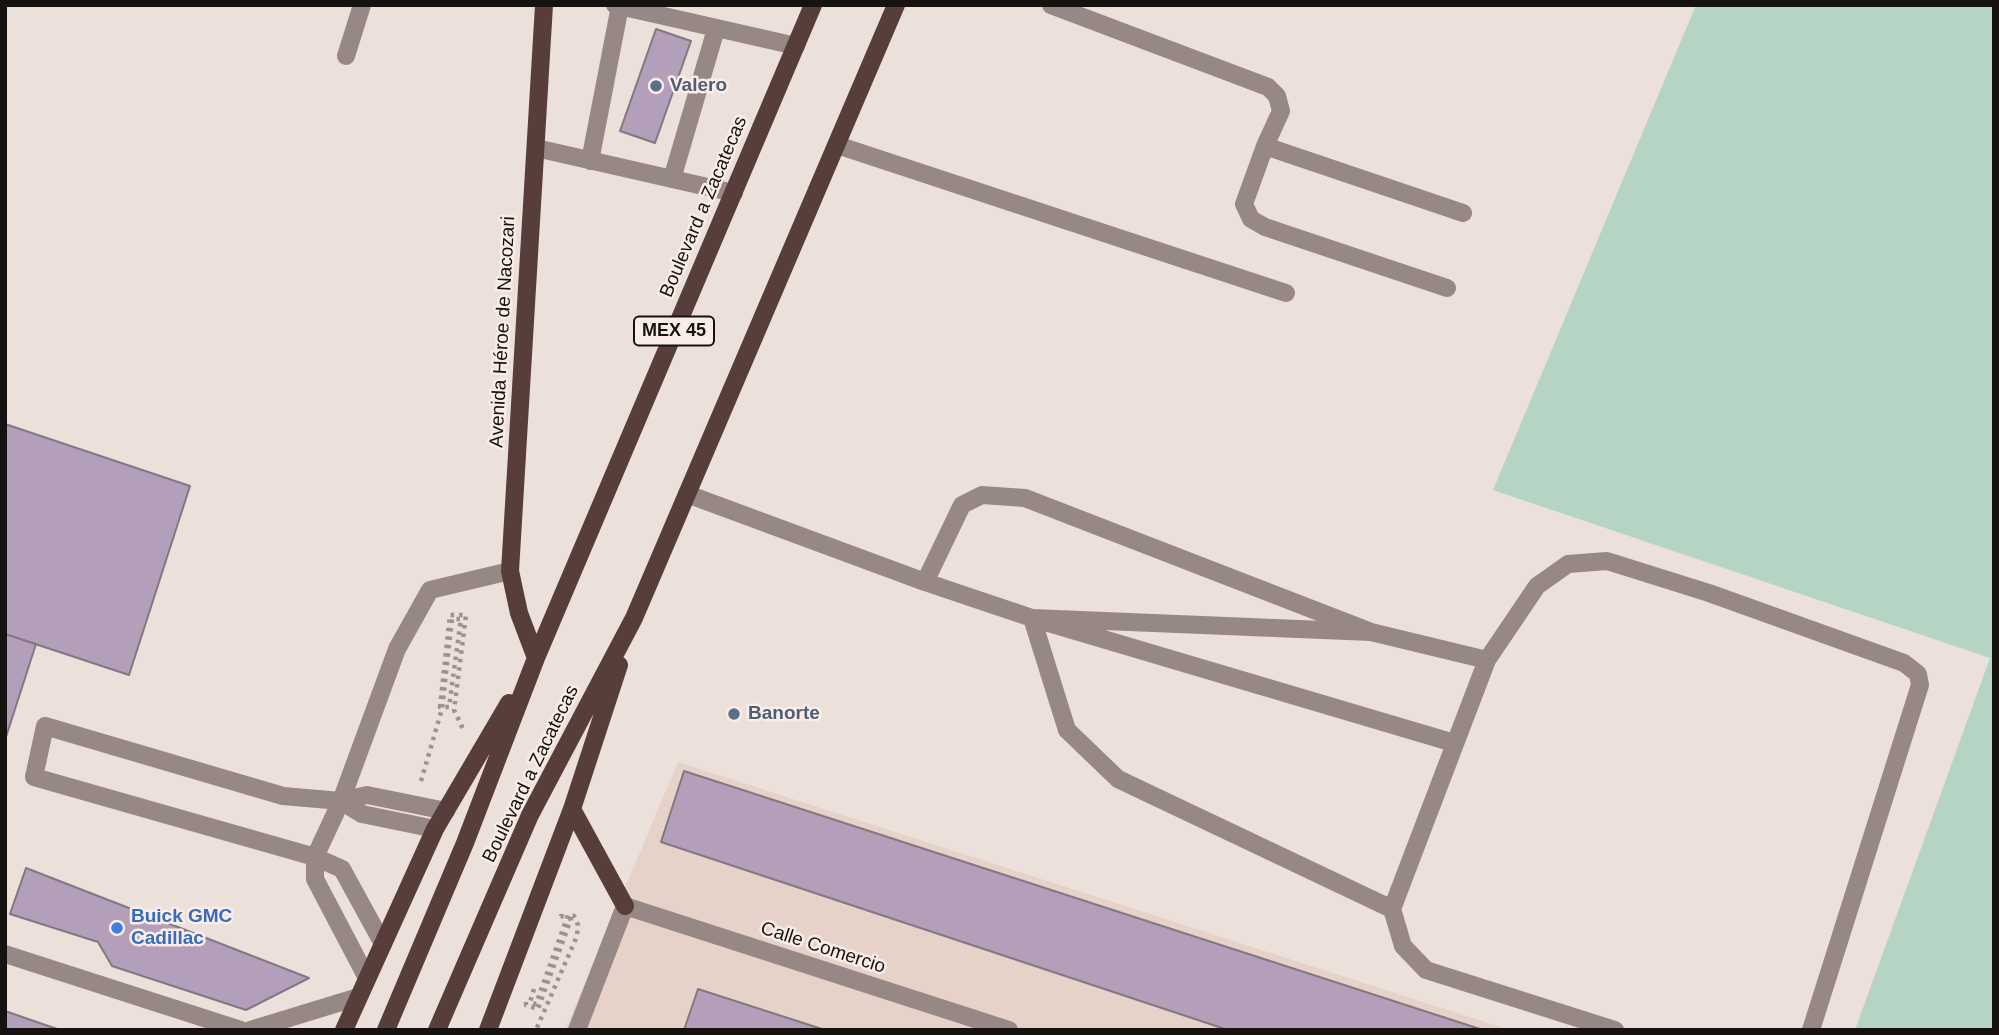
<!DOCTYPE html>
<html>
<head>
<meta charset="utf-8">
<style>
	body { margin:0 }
	#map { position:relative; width:1999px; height:1035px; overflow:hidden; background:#ece0da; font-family:Arial,sans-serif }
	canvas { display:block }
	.frame { position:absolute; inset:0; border:7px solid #161210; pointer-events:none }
</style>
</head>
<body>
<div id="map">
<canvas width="1999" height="1035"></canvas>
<div class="frame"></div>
</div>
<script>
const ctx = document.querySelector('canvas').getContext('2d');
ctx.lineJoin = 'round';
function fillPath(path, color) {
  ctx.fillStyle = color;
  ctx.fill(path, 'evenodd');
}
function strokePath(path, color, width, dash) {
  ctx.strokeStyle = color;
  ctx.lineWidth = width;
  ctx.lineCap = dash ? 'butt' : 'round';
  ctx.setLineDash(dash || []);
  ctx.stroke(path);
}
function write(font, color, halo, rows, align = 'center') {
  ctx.font = font + ' Arial,sans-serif';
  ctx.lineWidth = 5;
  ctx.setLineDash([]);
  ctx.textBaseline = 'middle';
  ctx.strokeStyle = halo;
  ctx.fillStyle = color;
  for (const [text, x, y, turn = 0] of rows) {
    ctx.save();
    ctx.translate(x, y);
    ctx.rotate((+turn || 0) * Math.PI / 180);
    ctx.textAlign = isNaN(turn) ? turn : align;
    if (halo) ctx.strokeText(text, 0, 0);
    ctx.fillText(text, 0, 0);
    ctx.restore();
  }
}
const built = new Path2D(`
	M678,762L1510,1030H565Z`);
const green = new Path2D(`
	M1696,5H1994V1030H1855L1990,658L1493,490Z`);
const building = new Path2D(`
	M656,29L691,41L655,143L620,131Z
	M5,424L190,486L129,675L5,634Z
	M5,634L36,644L5,740Z
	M684,771L1483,1030H1228L661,842Z
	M26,868L309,978L246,1010L112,966L98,942L10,914Z
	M698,989L825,1030H684Z
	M5,1011L60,1030H5Z`);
const path = new Path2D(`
	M421,781L442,709L452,619H461L449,707H440L450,615H466L454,710L463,729
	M534,989L530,1002L536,1004L568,915L574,916L578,925L577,936L536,1030
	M526,1002V1005L538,1009L571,919L561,916L560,919`);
const minor = new Path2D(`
	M615,5L796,46
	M1051,5L1268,87L1277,96L1281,111L1265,146L1244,204L1251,219L1265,227L1447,288
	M346,56L362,5
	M837,145L1286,293
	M1265,146L1463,213
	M536,148L734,193
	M590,161L620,6
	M672,179L716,29
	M687,494L925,582L1032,618L1454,743
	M925,582L962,505L982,495L1025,498L1371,632L1487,660
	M1371,632L1032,618L1067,730L1118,779L1392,909
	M341,801L362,814L435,829
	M383,944L342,869L315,857L34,777L45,726L283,796L341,801L367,795L446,811
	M5,954L241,1030
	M367,978L315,879V857L341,801L397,649L430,590L510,571
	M250,1030L358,997
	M577,1030L625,906L1009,1030
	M1615,1030L1426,970L1403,946L1392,909L1487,660L1537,586L1568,564L1607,561L1709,593L1904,663L1918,674L1920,685L1811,1030`);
const major = new Path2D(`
	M536,658L519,613L510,571L544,5
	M572,809L625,906
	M344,1030L435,829L509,703
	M386,1030L465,843L536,658L813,5
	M437,1030L530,815L634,618L896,5
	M488,1030L572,809L619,665`);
const markers = [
	[656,86,7,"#5c6f8a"],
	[734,714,7,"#5c6f8a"],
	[117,928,7,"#3f7fe0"]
];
const shields = [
	[674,331,80]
];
const shieldNames = [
	["MEX 45",674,331]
];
const serviceNames = [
	["Valero",670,86],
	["Banorte",748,714]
];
const streetNames = [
	["Boulevard a Zacatecas",704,207,-67],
	["Avenida Héroe de Nacozari",503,332,-87],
	["Boulevard a Zacatecas",531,774,-64],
	["Calle Comercio",823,948,18]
];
const shopNames = [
	["Buick GMC",131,917],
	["Cadillac",131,939]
];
fillPath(built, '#e6d2c9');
fillPath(green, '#b5d4c4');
fillPath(building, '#b39fba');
strokePath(building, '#807982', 2);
strokePath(path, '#9c938f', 4.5, [3.5, 5]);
strokePath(minor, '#978785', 18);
strokePath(major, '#583e3a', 18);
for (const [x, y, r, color] of markers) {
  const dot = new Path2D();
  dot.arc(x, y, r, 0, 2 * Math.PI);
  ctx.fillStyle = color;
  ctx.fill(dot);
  strokePath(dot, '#faede8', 2.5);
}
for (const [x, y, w] of shields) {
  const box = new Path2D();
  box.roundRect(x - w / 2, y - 14.5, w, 29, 5);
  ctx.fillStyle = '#faede8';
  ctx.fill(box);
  strokePath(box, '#161210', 2);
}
write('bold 18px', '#161210', null, shieldNames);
write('bold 19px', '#4e5e75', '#faede8', serviceNames, 'left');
write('19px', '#161210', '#faede8', streetNames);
write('bold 19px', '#366cbe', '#faede8', shopNames, 'left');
</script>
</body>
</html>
